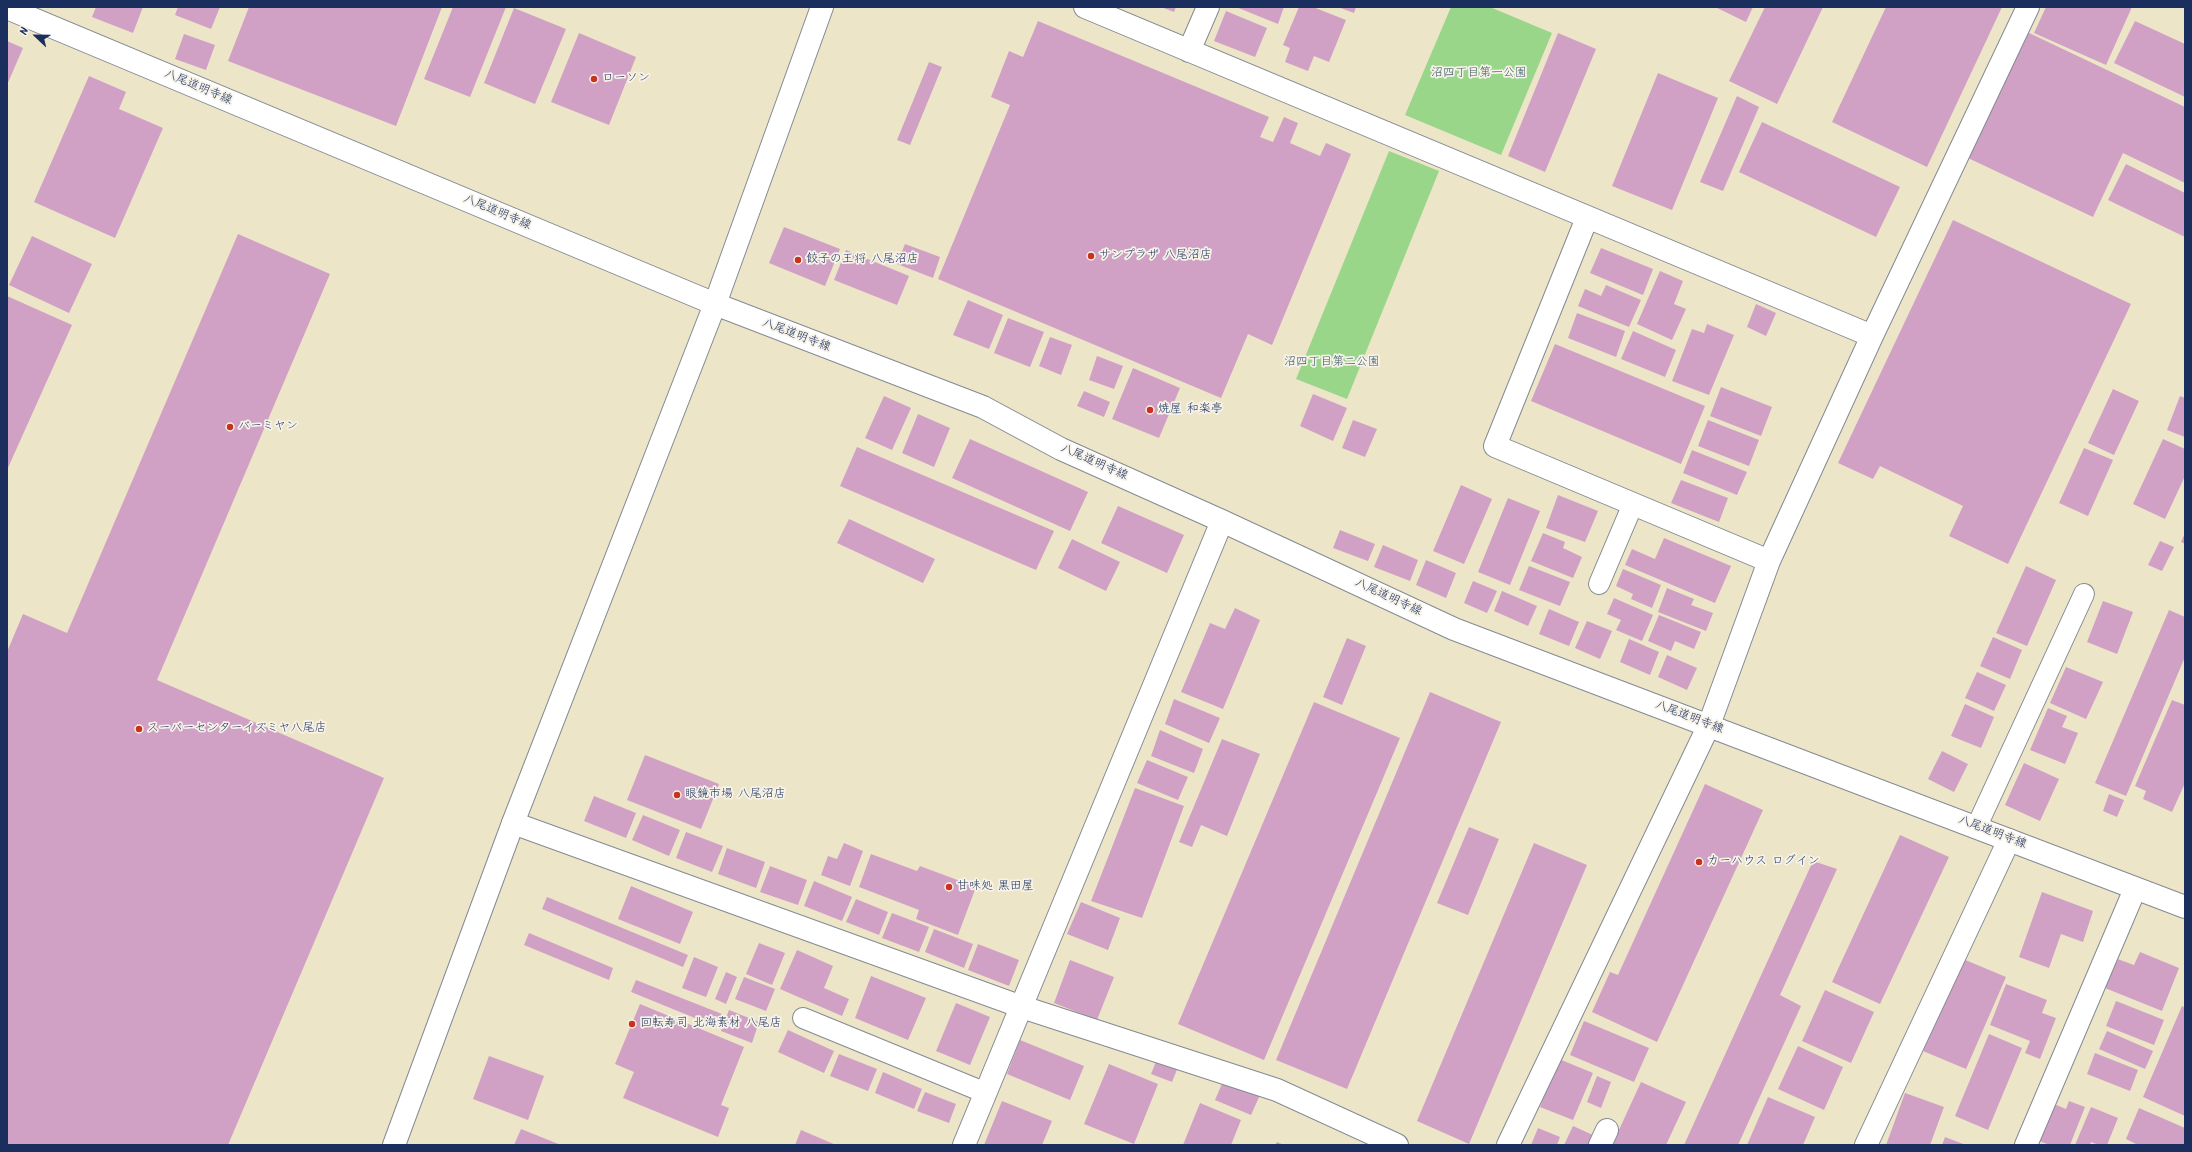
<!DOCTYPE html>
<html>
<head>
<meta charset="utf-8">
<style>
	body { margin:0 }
	#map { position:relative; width:2192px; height:1152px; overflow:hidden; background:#ede5c8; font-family:Kalam,sans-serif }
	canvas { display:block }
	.frame { position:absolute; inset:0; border:8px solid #1b2f5e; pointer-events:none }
	.north { position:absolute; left:16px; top:16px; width:40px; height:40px; -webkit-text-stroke:3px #f7f3e8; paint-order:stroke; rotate:292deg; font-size:11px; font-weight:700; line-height:16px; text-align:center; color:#1b2f5e }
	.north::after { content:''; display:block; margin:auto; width:14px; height:18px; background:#1b2f5e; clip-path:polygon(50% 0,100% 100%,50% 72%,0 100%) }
</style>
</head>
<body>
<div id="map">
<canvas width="2192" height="1152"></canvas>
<div class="frame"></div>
<div class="north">N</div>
</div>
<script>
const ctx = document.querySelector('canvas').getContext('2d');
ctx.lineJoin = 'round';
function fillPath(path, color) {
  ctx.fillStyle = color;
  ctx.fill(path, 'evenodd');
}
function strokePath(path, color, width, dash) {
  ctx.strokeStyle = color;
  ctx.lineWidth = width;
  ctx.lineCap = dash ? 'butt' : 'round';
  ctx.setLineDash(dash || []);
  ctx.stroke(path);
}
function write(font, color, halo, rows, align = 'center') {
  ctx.font = font + ' Kalam,"Klee One",sans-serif';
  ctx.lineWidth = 3.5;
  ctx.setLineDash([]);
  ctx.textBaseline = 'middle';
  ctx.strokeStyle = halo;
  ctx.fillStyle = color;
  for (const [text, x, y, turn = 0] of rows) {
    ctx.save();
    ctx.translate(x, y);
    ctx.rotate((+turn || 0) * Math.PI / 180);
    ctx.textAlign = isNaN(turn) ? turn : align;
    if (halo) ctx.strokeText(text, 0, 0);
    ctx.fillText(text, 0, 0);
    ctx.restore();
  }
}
const green = new Path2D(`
	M1451,7H1490L1552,33L1501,155L1405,115Z
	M1389,151L1439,171L1347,399L1296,379Z`);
const building = new Path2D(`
	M96,7H143L133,33L92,17Z
	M178,7H220L211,29L175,15Z
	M249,7H442L396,126L228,61Z
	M453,7H506L470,97L424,79Z
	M1161,7H1176L1174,12Z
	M1236,7H1284L1278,24Z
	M1299,7H1313L1346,20L1329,62L1314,56L1308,71L1285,62L1290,48L1283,45Z
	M1338,7H1356L1354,13Z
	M1715,7H1753L1746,22Z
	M1765,7H1823L1777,104L1729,81Z
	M1886,7H2002L1927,167L1832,122Z
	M2046,7H2132L2106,65L2034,33Z
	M514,8L566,29L535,104L484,83Z
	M1226,11L1267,28L1255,57L1214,41Z
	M1038,21L1269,117L1260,137L1273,142L1284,117L1298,123L1290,143L1320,156L1326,143L1351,154L1272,345L1248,334L1221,398L938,279L1010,105L991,97L1009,51L1023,57Z
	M2135,21L2185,44V97L2114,63Z
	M2027,32L2185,107V183L2123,153L2093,217L1968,158Z
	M579,33L636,57L609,125L551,102Z
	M1558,33L1596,49L1545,172L1508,156Z
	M184,34L215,45L206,70L175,59Z
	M7,41L23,48L7,85Z
	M929,62L942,67L910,145L897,140Z
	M1658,73L1718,98L1672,210L1612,186Z
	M89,76L126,92L119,109L163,128L115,238L34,202Z
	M1737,96L1759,107L1723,191L1700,182Z
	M1762,122L1900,187L1876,237L1739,172Z
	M2126,164L2185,193V237L2108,200Z
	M1953,220L2131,304L2008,564L1949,536L1963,506L1880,466L1873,479L1838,463Z
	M784,227L840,249L825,286L769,263Z
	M238,234L330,274L157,680L384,778L228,1145H7V652L23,614L67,633Z
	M32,236L92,264L69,313L9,285Z
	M905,244L940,257L933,278L897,264Z
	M1601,248L1653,269L1643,295L1590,273Z
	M846,250L909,276L897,305L834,280Z
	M1660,271L1683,281L1674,304L1686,309L1672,340L1637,324Z
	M1606,285L1641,300L1629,327L1578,306L1585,289L1601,296Z
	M7,296L72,325L7,470Z
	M968,300L1003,315L989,349L953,335Z
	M1756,304L1776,313L1766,336L1747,327Z
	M1577,313L1625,331L1616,357L1568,338Z
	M1008,318L1044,332L1030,367L994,353Z
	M1707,324L1734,335L1709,395L1672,381L1692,329L1704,333Z
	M1633,331L1676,350L1665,377L1621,359Z
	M1050,337L1072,345L1061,375L1039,366Z
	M1555,344L1705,406L1681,464L1531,401Z
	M1097,356L1123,366L1114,389L1089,380Z
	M1133,368L1180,388L1159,438L1112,419Z
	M1721,387L1772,407L1761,436L1710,416Z
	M2113,389L2139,401L2114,455L2088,443Z
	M1084,391L1110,402L1104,417L1077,406Z
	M1313,394L1347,408L1333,441L1300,426Z
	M884,396L911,408L892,450L865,438Z
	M2180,396L2185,398V437L2167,430Z
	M918,414L950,428L934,467L902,453Z
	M1353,420L1377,429L1365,457L1342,448Z
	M1708,420L1759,440L1749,466L1698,446Z
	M970,439L1088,492L1070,531L952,478Z
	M2163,439L2185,449V476L2165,519L2133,504Z
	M857,447L1054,531L1036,570L840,486Z
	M2084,448L2113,460L2088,516L2059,503Z
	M1692,450L1747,472L1737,495L1683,473Z
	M1681,480L1728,498L1719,522L1671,503Z
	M1461,485L1492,499L1464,564L1433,551Z
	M1558,495L1598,511L1585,542L1546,528Z
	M1508,498L1540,511L1510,585L1478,572Z
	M1118,506L1184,535L1167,573L1101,543Z
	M849,519L935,559L923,583L837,543Z
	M1340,530L1375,544L1368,561L1333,548Z
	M1543,533L1565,542L1563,548L1582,557L1573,578L1531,561Z
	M2185,533V544L2181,542Z
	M1664,538L1731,566L1715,603L1625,565L1632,549L1655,559Z
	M1072,539L1120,562L1106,591L1058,568Z
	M2160,541L2174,547L2162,571L2148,565Z
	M1383,545L1418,560L1410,581L1374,567Z
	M1426,560L1456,573L1446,598L1416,585Z
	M1529,566L1570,582L1560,606L1519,590Z
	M2026,566L2056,580L2027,646L1996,633Z
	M1623,569L1661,585L1652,608L1631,599L1633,594L1616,586Z
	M1473,581L1497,591L1487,613L1464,603Z
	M1667,588L1694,599L1691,605L1713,613L1706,631L1658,612Z
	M1502,591L1537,606L1528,626L1494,611Z
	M1614,598L1653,615L1642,641L1616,630L1621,620L1607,614Z
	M2103,601L2133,612L2117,654L2087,642Z
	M1235,608L1260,620L1223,709L1181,692L1210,623L1225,629Z
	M1549,609L1579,622L1569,646L1539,634Z
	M2169,610L2185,617V657L2126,796L2095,783Z
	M1659,615L1701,632L1694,649L1675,641L1671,651L1648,641Z
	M1587,621L1612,631L1600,659L1575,648Z
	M1993,637L2022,650L2010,679L1980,666Z
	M1347,638L1366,646L1342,705L1323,697Z
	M1629,639L1659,652L1650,675L1620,662Z
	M1667,655L1697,668L1687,690L1658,677Z
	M2066,667L2103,682L2086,719L2050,703Z
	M1977,672L2006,685L1994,711L1965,698Z
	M1430,692L1501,722L1347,1089L1276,1060Z
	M1174,699L1220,718L1209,743L1165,724Z
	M2172,700L2185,705V783L2172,812L2143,799L2146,791L2135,786Z
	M1314,702L1400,738L1264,1060L1178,1024Z
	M1965,704L1994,717L1981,748L1951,736Z
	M2048,708L2067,716L2062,727L2078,733L2065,764L2030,750Z
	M1160,730L1203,749L1194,773L1151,756Z
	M1222,739L1260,754L1227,836L1201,825L1192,847L1179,842Z
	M1942,751L1968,764L1954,792L1928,779Z
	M645,755L719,784L701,829L627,800Z
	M1147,760L1188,777L1178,800L1137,783Z
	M2024,763L2059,779L2040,821L2005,805Z
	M1705,784L1763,810L1657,1042L1592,1012L1610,972L1618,975Z
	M1135,788L1184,806L1142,918L1091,901Z
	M2109,794L2124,800L2117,817L2103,811Z
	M594,796L636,813L626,838L584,821Z
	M643,815L680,830L669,856L632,840Z
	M1469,827L1499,839L1468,915L1437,903Z
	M686,832L723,846L712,872L676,858Z
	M1900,835L1949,857L1880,1004L1832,982Z
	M844,843L863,851L850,886L821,875L828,856L837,859Z
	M1534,843L1587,865L1469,1144L1417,1121Z
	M727,848L765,862L756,888L718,874Z
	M871,854L917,871L920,866L976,887L958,935L916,919L919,910L859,887Z
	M1813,861L1837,869L1780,995L1801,1006L1738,1145H1684Z
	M770,866L807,880L798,905L760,892Z
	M814,881L852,897L842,921L804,906Z
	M631,886L693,912L680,944L618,919Z
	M2042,892L2093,911L2083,942L2061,934L2049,968L2019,957Z
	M547,897L688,955L683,967L542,909Z
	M856,899L888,912L879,935L846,922Z
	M1081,902L1120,918L1108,950L1067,934Z
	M892,913L929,927L919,952L882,938Z
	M934,929L973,944L964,968L925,952Z
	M529,933L613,968L609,980L524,945Z
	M759,943L785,953L772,985L746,974Z
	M978,944L1019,960L1009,986L968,970Z
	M797,950L833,966L824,988L849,999L842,1016L780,989Z
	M2140,952L2179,968L2162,1011L2100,986L2112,957L2134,965Z
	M694,957L718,967L706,997L682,988Z
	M1963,959L2006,977L1966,1069L1923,1051Z
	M1070,960L1114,977L1097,1020L1054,1003Z
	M726,972L737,977L726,1004L715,999Z
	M871,976L926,998L908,1040L855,1018Z
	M744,977L775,989L766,1011L735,999Z
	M636,980L722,1014L717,1027L631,992Z
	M2006,984L2047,1000L2042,1013L2056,1018L2040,1059L2025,1053L2030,1041L1990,1025Z
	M1825,990L1874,1012L1851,1063L1802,1041Z
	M2116,1001L2164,1020L2154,1045L2106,1026Z
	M956,1003L990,1017L970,1065L936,1051Z
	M640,1004L744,1047L721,1105L729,1108L718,1137L623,1098L634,1072L615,1064Z
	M2182,1006L2185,1008V1116L2143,1097Z
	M729,1010L759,1022L752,1043L721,1031Z
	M1584,1021L1649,1048L1634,1082L1570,1055Z
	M788,1030L834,1051L824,1073L778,1052Z
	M2107,1031L2153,1051L2145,1069L2099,1049Z
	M1989,1034L2022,1048L1988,1130L1955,1116Z
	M1020,1040L1084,1066L1070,1100L1007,1074Z
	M1798,1046L1843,1067L1824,1110L1778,1089Z
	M2095,1053L2138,1070L2130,1091L2087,1074Z
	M839,1054L877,1069L868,1091L830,1076Z
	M489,1056L544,1076L528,1120L473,1099Z
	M1157,1059L1178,1067L1172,1082L1151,1074Z
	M1559,1059L1593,1073L1573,1120L1540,1107Z
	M1109,1064L1158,1084L1134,1144L1084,1124Z
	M883,1072L922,1089L914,1109L875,1093Z
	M1597,1076L1611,1082L1601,1108L1587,1102Z
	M1224,1079L1260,1095L1251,1115L1215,1100Z
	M1641,1082L1686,1102L1666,1145H1612Z
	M925,1092L956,1104L949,1123L917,1111Z
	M1905,1093L1944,1107L1930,1145H1886Z
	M1768,1097L1815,1117L1803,1145H1747Z
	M1002,1101L1052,1121L1042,1145H984Z
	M2069,1101L2085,1107L2070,1145H2050L2039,1141L2054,1104L2066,1109Z
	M1200,1103L1241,1120L1231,1145H1183Z
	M2091,1107L2118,1118L2107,1145H2099L2091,1142L2090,1145H2075Z
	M2139,1108L2185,1128V1145H2138L2126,1139Z
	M1573,1126L1593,1135L1588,1145H1564Z
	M1538,1128L1560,1137L1557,1145H1531Z
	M521,1129L561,1145H514Z
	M801,1130L836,1145H795Z
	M1945,1137L1966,1145H1942Z
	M1277,1142L1284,1145H1275Z`);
const lane = new Path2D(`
	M1599,584L1633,504
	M1976,828L2084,594
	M803,1018L986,1093`);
const street = new Path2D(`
	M1085,7L1872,336
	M1189,51L1208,7
	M1587,218L1495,446L1769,561
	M513,823L1022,1007L1277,1090L1397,1145
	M1508,1145L1709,725L1769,561L1872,336L2028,7
	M1600,1145L1607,1130
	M1866,1145L2009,840
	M2026,1145L2135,889`);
const secondary = new Path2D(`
	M7,8L715,304L983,407L1061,449L1222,521L1454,629L2185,907
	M394,1145L513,823L715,304L822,7
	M964,1145L1222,521`);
const markers = [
	[594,79,4,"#c8321e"],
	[1091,256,4,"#c8321e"],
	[798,260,4,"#c8321e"],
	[1150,410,4,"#c8321e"],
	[230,427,4,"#c8321e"],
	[139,729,4,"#c8321e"],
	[677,795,4,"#c8321e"],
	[1699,862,4,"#c8321e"],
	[949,887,4,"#c8321e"],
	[632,1024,4,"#c8321e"]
];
const parkNames = [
	["沼四丁目第一公園",1479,74],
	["沼四丁目第二公園",1332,363]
];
const poiNames = [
	["ローソン",602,79],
	["サンプラザ 八尾沼店",1099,256],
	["餃子の王将 八尾沼店",806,260],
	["焼屋 和楽亭",1158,410],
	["バーミヤン",238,427],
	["スーパーセンターイズミヤ八尾店",147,729],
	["眼鏡市場 八尾沼店",685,795],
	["カーハウス ログイン",1707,862],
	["甘味処 黒田屋",957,887],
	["回転寿司 北海素材 八尾店",640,1024]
];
const streetNames = [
	["八尾道明寺線",198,88,23],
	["八尾道明寺線",497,213,23],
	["八尾道明寺線",796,336,21],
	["八尾道明寺線",1094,463,24],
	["八尾道明寺線",1388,598,25],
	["八尾道明寺線",1689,718,21],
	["八尾道明寺線",1992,833,21]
];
fillPath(green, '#9ad68a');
fillPath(building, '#d0a1c5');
strokePath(lane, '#848a93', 22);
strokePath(street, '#848a93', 24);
strokePath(secondary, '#848a93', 24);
strokePath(lane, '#fff', 20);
strokePath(street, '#fff', 22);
strokePath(secondary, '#fff', 22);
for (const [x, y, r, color] of markers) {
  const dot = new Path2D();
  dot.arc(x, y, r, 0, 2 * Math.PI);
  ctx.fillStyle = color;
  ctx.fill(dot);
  strokePath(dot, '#f7f3e8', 1.5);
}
write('12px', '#3b5969', '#f7f3e8', parkNames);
write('12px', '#1b2f5e', '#f7f3e8', poiNames, 'left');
write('12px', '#1b2f5e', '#f7f3e8', streetNames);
</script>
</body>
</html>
